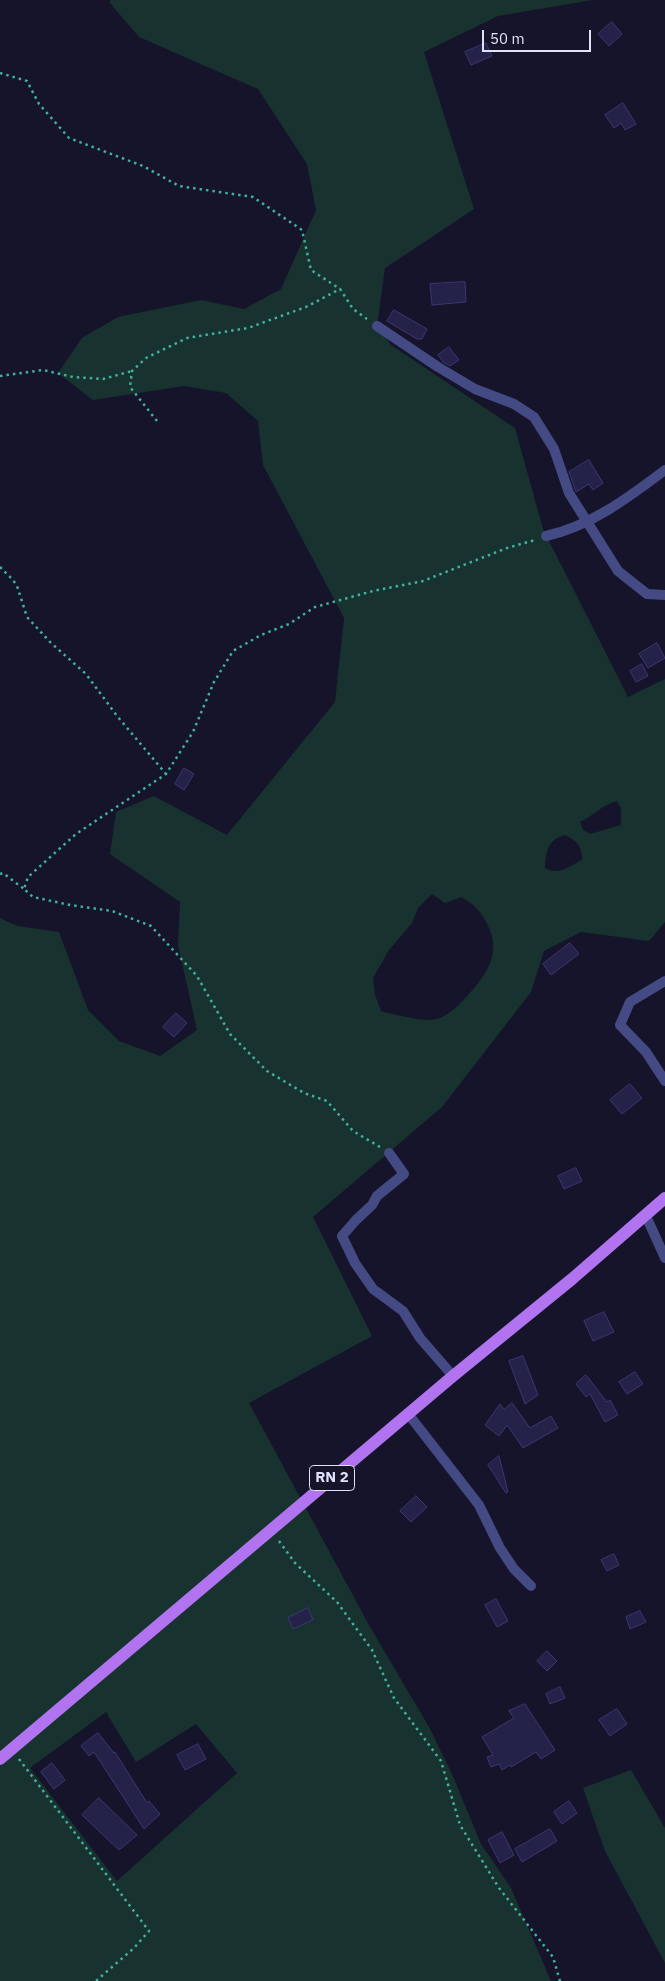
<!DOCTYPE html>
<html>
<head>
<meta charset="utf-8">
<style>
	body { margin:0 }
	#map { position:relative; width:665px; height:1981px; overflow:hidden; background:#15142a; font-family:"IBM Plex Sans",sans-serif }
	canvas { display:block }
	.scale { position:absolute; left:482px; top:30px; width:109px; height:22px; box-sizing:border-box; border:2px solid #e0e1fc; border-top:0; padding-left:6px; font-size:15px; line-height:18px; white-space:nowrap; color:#e0e1fc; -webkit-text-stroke:4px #15142a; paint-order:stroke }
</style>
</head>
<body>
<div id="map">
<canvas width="665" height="1981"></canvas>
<div class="scale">50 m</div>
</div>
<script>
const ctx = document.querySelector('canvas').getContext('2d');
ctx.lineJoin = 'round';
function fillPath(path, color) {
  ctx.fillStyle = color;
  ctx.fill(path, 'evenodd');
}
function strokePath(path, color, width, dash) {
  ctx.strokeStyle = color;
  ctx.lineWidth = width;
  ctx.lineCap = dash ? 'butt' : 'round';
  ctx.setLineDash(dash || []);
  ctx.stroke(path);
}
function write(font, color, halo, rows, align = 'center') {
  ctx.font = font + ' "IBM Plex Sans",sans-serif';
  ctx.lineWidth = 4;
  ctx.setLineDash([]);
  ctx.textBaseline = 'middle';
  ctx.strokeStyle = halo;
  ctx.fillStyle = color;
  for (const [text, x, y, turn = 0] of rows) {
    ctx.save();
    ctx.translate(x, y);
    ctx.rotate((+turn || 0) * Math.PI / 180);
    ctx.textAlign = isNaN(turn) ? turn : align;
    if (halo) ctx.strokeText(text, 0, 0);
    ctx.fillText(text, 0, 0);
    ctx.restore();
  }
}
const green = new Path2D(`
	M110,0H593L498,16L424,52L474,209L385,268L377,326L391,345L515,428L543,529L628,697L665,679V922L649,941L581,932L544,951L531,992L442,1107L313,1217L372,1336L249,1403L369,1625L429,1727L452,1774L481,1844L511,1888L551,1981H0V918L17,926L59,932L88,1010L119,1041L160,1056L197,1030L178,945L180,902L110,854L116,812L154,796L227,835L335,702L344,618L263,465L258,421L226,393L184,386L93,400L58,373L82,338L118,317L201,300L244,309L281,289L316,210L307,164L258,89L139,37L110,3ZM617,801L621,808V825L590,834L583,830L580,822C593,816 602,805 617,801ZM565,835C577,841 582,846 582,860C569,866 559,876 545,868C546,852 547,840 565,835ZM432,894L445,903L461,897C472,903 479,909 485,920C503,950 489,972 468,995C458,1006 446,1019 430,1020C421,1021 391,1014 381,1011L375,995L373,978L389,950L412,923L418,908ZM106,1712L136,1762L196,1724L237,1773L117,1881L30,1768Z
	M631,1770L665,1828V1963L605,1851L583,1788Z`);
const building = new Path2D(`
	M612,22L622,34L609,46L598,34Z
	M486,43L492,56L471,65L465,52Z
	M623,103L636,124L625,130L621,123L614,128L605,115Z
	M465,282L466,302L432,305L430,284Z
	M394,310L427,329L422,339H417L387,321Z
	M449,347L459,360L450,366L443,362L438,355Z
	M589,460L603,483L593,490L589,484L576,492L569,472Z
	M657,643L665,658L648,668L639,654Z
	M642,664L648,676L636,682L630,671Z
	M184,768L194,774L184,790L175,784Z
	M570,943L579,954L551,975L543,964Z
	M176,1013L187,1023L174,1037L163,1027Z
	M630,1084L642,1098L622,1114L610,1100Z
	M576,1168L582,1181L564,1189L558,1176Z
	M604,1312L614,1332L593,1341L584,1321Z
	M523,1356L538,1395L525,1404L509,1361Z
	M635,1372L643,1384L627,1394L619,1382Z
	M586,1375L607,1402L610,1400L618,1415L605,1422L590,1394L586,1397L576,1384Z
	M512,1403L530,1428L551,1416L558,1428L523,1448L507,1425L499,1436L485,1425L500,1404L504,1409Z
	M499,1456L508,1492L506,1493L488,1465Z
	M416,1496L427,1507L411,1522L400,1511Z
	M614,1554L619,1565L607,1571L601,1560Z
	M496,1599L508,1621L497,1627L485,1605Z
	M308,1608L313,1620L293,1629L288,1618Z
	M640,1611L646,1622L630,1629L626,1617Z
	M547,1651L557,1661L547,1671L537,1661Z
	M560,1687L565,1698L550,1704L546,1694Z
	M525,1704L555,1750L541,1759L536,1752L511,1767L510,1765L502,1770L499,1764L491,1767L487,1757L493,1755L482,1737L514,1718L509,1711Z
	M617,1709L627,1724L610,1736L599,1720Z
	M98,1733L114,1753L115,1752L147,1803L149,1801L160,1814L144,1829L94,1752L89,1756L81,1746Z
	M198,1744L206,1759L185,1770L177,1755Z
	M52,1763L65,1780L54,1789L41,1772Z
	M99,1798L137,1835L119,1850L82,1815Z
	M569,1801L577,1813L562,1824L554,1812Z
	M550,1829L557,1841L522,1862L515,1849Z
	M502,1832L514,1855L500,1863L488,1840Z`);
const path = new Path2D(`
	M0,73L27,81L39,104L69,138L143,166L179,186L253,197L302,230L311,270L340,289
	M0,376L43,370L73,377L103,379L132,371
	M157,421L130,387L132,371L146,358L187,338L248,328L306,307L340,289L353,309L367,319
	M0,567L13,580L17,586L27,617L50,642L86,674L117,716L166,774
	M0,874L3,873L24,889
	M380,1147L353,1131L327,1101L304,1093L267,1071L230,1034L197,976L151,926L112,911L70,905L33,897L24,889L28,877L76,834L166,774L193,732L214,682L233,651L261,635L289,624L315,607L373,591L423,581L507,548L535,540
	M279,1541L295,1563L337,1602L372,1650L394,1698L441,1761L460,1825L499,1888L553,1957L560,1981
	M19,1759L149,1931L134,1948L96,1981`);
const street = new Path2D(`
	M377,326L438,367L475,389L514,404L534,417L554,449L569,493L618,571L647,594L665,595
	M546,536C591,526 629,497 665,470
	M665,981L630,1002L620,1025L646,1052L665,1081
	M389,1153L404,1174L377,1196L372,1205L356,1220L342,1236L355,1263L373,1289L403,1311L420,1338L453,1376
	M646,1216L665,1258
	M409,1415L479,1505L500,1548L514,1569L531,1586`);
const primary = new Path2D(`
	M0,1759L453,1376L572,1279L665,1198`);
const shields = [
	[332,1478,45]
];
const shieldNames = [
	["RN 2",332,1478]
];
fillPath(green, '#18332f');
fillPath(building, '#252249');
strokePath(building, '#3b3772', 1);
strokePath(path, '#3fb19c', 2.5, [2.5, 4]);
strokePath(street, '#444a83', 10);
strokePath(primary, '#b173f0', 12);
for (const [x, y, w] of shields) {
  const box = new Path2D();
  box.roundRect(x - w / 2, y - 12.5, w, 25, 4);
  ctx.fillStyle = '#15142a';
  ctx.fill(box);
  strokePath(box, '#e0e1fc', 1);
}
write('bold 15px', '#e0e1fc', null, shieldNames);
</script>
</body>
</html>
